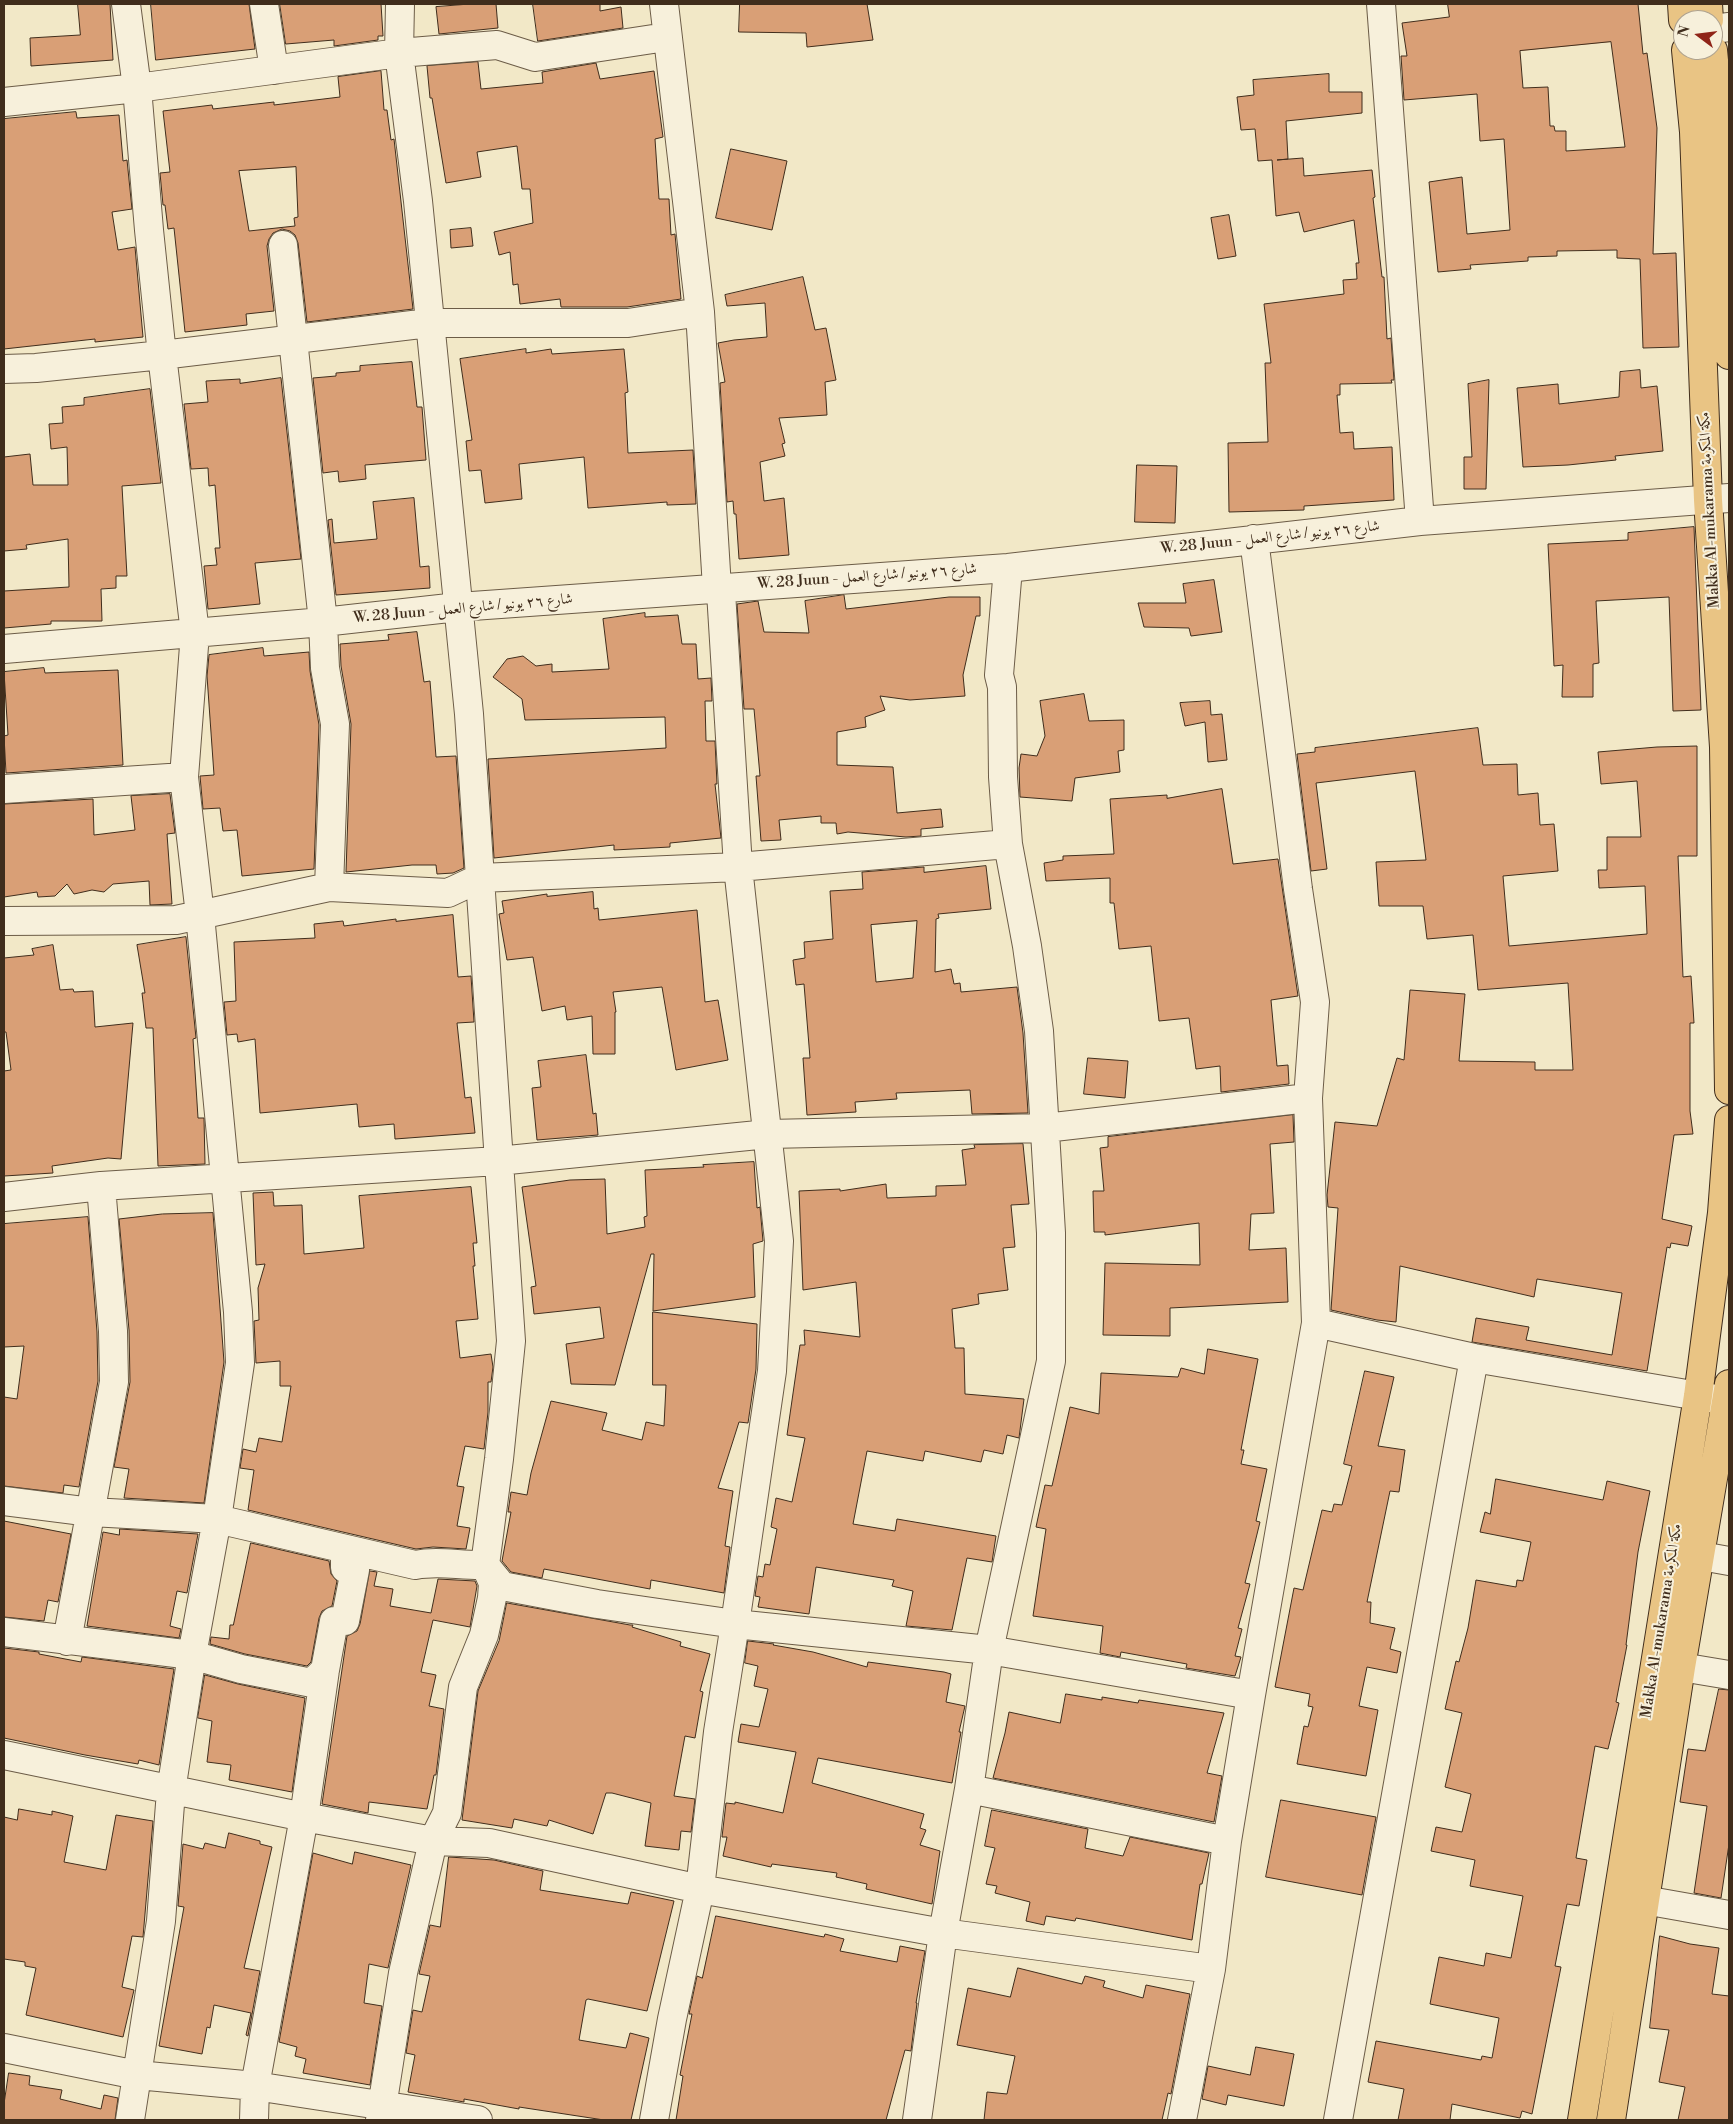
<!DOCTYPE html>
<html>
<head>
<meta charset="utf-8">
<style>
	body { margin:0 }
	#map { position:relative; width:1733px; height:2124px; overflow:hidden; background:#f2e8c7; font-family:"Libre Bodoni",serif }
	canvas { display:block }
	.frame { position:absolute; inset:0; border:5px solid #402d1c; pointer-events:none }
	.north { position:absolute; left:1673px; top:10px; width:50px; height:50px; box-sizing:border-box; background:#f7f0db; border:1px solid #aea28f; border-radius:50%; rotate:285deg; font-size:14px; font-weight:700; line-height:20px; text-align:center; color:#402d1c }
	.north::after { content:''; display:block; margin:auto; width:18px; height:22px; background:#8f2418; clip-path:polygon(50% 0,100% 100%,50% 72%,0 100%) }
</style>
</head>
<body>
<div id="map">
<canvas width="1733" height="2124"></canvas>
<div class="frame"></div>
<div class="north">N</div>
</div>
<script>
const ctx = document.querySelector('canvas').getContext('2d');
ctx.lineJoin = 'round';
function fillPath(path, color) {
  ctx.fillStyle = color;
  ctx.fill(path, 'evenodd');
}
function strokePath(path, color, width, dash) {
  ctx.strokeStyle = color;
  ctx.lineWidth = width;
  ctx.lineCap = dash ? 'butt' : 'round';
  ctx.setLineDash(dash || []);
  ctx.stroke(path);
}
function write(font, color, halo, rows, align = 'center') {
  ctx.font = font + ' "Libre Bodoni",Amiri,serif';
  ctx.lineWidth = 4;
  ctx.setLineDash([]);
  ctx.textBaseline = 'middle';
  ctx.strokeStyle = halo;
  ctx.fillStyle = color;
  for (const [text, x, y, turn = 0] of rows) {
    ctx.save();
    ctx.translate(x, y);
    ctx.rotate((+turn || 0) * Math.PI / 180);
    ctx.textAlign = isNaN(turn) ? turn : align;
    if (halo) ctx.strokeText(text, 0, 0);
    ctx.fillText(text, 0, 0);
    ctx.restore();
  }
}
const building = new Path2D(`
	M78,4H110L113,60L31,66L30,38L80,35Z
	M151,4H249L255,49L156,60Z
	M280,4H381L383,36H378V40L334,46V40L286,44Z
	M470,4H496L498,28L439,34L436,7Z
	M533,4H600V11L621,7L623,28L538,41Z
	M740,4H867L873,40L807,47L806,33L739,32Z
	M1448,4H1638L1643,54L1647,53L1657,128L1653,254L1676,253L1679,347L1643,348L1640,259L1617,258V250L1557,251V256L1528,257V261L1470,265L1471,269L1438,272L1429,182L1462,177L1467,234L1510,230L1504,139L1480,141L1477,94L1404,100L1401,56H1407L1402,23L1449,17ZM1611,42L1625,147L1566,151V131H1555L1554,126H1550L1548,87L1523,88L1520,51Z
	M478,62L481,89L543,83L542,72L596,63L600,79L654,71L663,137L655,139L659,199H669L671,235L675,234L681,299L627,307H561L560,299L520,304L518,284L513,285L510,252L499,255L494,232L533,223L530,189H522L517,146L477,152L481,177L446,183L432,98H430L427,66Z
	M381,71L384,110H387L391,140L394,139L413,309L307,322L298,243L295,235L290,231L282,229L273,233L269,239L267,246L274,311L246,314L247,325L185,332L174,228L168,229L165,205H163L160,173L170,172L163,111L212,105L213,109L274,102V105L340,97L338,77ZM296,167L298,217L294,218L295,226L249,231L239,171Z
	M1329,74V92H1362V113L1286,121L1288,159L1277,160L1303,158L1304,176L1372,170L1375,197L1373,198L1382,277H1384L1387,339L1391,338L1394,380H1391L1392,383L1340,384V395H1337L1340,433L1353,432L1354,449L1392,447L1394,500L1304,506V510L1229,512L1228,443L1268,442L1265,363H1271L1264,304L1344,294L1343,280L1357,279L1356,263H1359L1354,220L1304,232L1299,212L1276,216L1272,160L1258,161L1255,129L1241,130L1237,97L1254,95L1253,80Z
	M76,112L77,118L119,115L123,161L127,160L132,209L112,212L118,250L135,247L143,337L95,342V339L4,349V119Z
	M731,149L787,161L772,230L716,218Z
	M1229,215L1236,256L1218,259L1211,218Z
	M471,228L473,246L451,248L450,230Z
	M803,277L815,330L826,328L836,380L825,382L827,415L779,418L785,443L782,444L785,456L760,462L764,501L784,498L789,555L739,559L736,514H734L733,501L727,502L720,383L725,382L718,343L734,340L767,337L765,303L727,306L725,295Z
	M526,349V353L551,349L552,354L624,349L628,392L625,393L628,453L693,450L696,504L667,505V502L588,508L584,457L519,464L522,499L485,503L481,470L469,471L466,441L472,440L460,359Z
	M412,362L417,407H422L426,460L365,465L366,479L339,482L338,471L323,473L313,378L336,376V373L360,371V366Z
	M1640,370L1641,388L1657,386L1663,451L1615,456L1616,460L1568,465L1523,467L1517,388L1558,384L1559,404L1619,397L1620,372Z
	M281,378L301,559L255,563L260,604L208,609L204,566L217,565L215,548H220L215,485L209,486L208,468L191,469L184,404L208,402L206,381L240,379V383Z
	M1489,380L1486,489H1464V457H1472L1468,384Z
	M150,389L161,483L122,486L127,576H116V588L101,589L102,621H51V624L4,628V591L69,587L68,539L26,545L27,549L4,551V457L30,454L33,485H68L67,447L51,449L49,424L63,423L62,407L84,405V398Z
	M1137,465L1177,466L1175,523L1135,522Z
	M414,498L420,567L429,566L430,588L336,595L328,520L332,519L334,543L377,539L373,502Z
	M1694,527L1701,710L1673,711L1669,597L1596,601L1599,663L1593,664V697H1562L1563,665L1554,666L1548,544L1628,540V533Z
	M1214,580L1222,632L1191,636L1189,628L1144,627L1138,603H1186L1183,584Z
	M844,595L846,609L949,597H980V616H976L963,675L965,696L910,700L880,696L885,710L865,717L866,727L837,732V765L893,767L897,813L941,809L943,827L921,829V836L906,837L848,832L837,834L836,823H821V816L779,820L781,840L761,841L756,776H760L754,709H744L737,604L758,601L764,632L809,633L805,601Z
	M645,613V617L678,615L682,644H696L698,679L711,678L712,701H705L706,741H715L717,784H715L721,838L670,843V847L614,850V845L494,858L488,759L666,748L665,717L525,720L522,699L493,677L507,659L523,656L536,666L552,664V672L609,669L603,619Z
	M417,632L424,682L430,681L436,757L456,756L464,868L453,873L437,874L436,865H412L346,872L351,724L341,666L340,644L389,640L388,635Z
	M263,648L264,656L309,652L310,671L319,725L314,869L242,876L237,830L223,831L220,808L203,809L200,776L214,775L207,676L209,655Z
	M44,668L45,673L118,670L123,765L6,773L4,736L8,735L4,672Z
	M1084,694L1089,721L1124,720V750L1118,751L1120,772L1075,778L1072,801L1020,797L1019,768L1021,754L1037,756L1045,736L1040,701Z
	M1210,701L1211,715L1222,714L1227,760L1208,762L1205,722L1185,726L1180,703Z
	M1478,728L1483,765L1517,764L1518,795L1538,793L1540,825L1554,824L1558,871L1503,876L1509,946L1647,934L1645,886L1599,888L1598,870H1607V837H1641L1637,781L1601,784L1598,752L1657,747L1697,746V856H1678L1683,977L1691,976L1694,1023H1690V1111L1693,1134L1674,1135L1662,1219L1692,1226L1688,1246L1671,1243L1670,1248L1667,1247L1647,1371L1472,1342L1476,1318L1529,1327L1526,1340L1612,1355L1622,1293L1537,1279L1534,1297L1400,1266L1396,1322L1377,1320L1331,1310L1338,1208L1328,1207L1327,1195L1335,1122L1377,1126L1397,1058L1404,1060L1410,990L1465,994L1459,1061L1535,1062V1070H1573L1568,983L1478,990L1473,935L1427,939L1423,906H1379L1376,862L1426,860L1415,771L1316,783L1327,869L1311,871L1297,754L1315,752V748Z
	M1222,789L1233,864L1278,859L1298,996L1271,1000L1277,1066L1288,1065L1289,1084L1221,1092L1220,1066L1196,1069L1189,1018L1159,1021L1151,946L1119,949L1114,903H1110V878L1046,881L1044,863L1063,860V856L1114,854L1110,799L1167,795V798Z
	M170,794L175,833L167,834L172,904L150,905L149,881L113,884L104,892L92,890L74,894L67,884L55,896L38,897L37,892L4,897V804L93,799L94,835L135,830L131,796Z
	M986,866L991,909L938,914L939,918L936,919L935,972L951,969L954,984L960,983L961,992L1017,987L1023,1033L1028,1113L972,1114L970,1090L896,1093L897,1099L855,1102L856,1112L807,1115L803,1058H810L804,984L796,985L793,960L805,958L804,942L833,939L830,891L863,889L862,872L924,867V872ZM917,921L913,978L876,982L871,925Z
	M593,892L594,909L598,908L599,920L697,910L705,1002L718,1000L728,1060L676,1070L662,987L613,992L616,1012H615V1054H593L592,1016L567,1020L565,1006L542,1011L533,957L507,960L499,914L504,913L502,901L547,894V896Z
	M453,915L458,977L471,976L474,1022L457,1023L465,1098L471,1097L475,1133L395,1139L394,1124L359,1127L357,1104L260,1113L255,1039L238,1042L237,1034L227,1035L224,1002L236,1001L234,942L315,938L314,924L343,921L344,926L396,919V921Z
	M186,937L196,1038L193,1039L198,1118H204L205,1164L158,1166L153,1028H146L142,993H145L137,945Z
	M53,945L60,990L73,989L74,992L93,991L95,1027L133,1023L121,1159L108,1158L52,1166L53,1173L4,1176V1071L11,1070L6,1032H4V958L34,955L32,949Z
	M586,1055L593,1114L596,1113L598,1135L537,1140L532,1088L541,1087L538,1061Z
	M1088,1058L1128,1061L1125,1098L1084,1094Z
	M1293,1115L1294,1142L1270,1144L1274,1213L1251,1214L1249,1250L1286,1248L1288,1302L1170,1308V1336L1103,1335L1105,1263L1200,1265L1199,1223L1105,1235V1232H1094L1093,1191H1104L1100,1148L1108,1147V1137Z
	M1023,1144L1029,1204L1011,1205L1015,1247L1003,1248L1008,1290L978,1294L979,1304L952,1309L955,1348H964L965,1394L1024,1399L1019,1438L1007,1435L1003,1454L984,1450L981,1462L925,1451L923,1461L867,1451L853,1524L895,1531L897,1519L996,1536L992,1562L967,1558L952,1630L906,1626L913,1591L892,1586L894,1580L816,1567L809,1614L758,1607L760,1597L755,1596L758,1576L763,1577L765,1564L770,1565L777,1529L771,1527L776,1498L792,1502L805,1438L787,1435L800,1345H805L804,1330L860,1337L856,1282L803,1290L799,1191L840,1189V1191L886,1184L887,1198L936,1196V1186L966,1185L962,1150L975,1148L974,1145Z
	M754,1162L757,1208L760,1207L763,1241L753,1244L755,1297L653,1311L654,1254H651L615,1385L571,1384L566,1344L604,1338L600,1307L534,1314L531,1287L536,1286L522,1187L570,1180L605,1179L607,1234L645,1227L644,1217L647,1216L645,1170L704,1167L703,1165Z
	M471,1187L477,1243H473L475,1266H473L478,1319L456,1321L460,1358L491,1354L493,1367L491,1382H488V1412L484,1449L465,1446L457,1486L464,1487L457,1526L470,1528L466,1549L433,1547L416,1549L248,1510L254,1470L240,1468L243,1449L256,1452L259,1438L282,1442L291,1386H280V1361L256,1363L254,1321L259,1320L258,1288L265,1264L256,1265L253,1193L273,1192L274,1206L302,1205L304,1254L364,1248L359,1196Z
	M213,1213L224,1362L204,1503L124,1498L129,1469L114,1467L130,1382L129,1330L119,1219L162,1214Z
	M88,1217L97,1332L98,1381L79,1487L64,1485L63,1493L4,1486V1397L17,1399L24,1346L4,1347V1224Z
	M653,1312L757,1324L756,1369L748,1423L739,1422L718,1488L733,1491L725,1546L730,1547L724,1593L651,1580L650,1589L544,1569L542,1578L511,1572L502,1561L511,1512H508L511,1492L527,1495L531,1473L551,1401L607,1413L602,1430L642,1440L646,1422L664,1426L666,1385H653Z
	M1208,1349L1258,1359L1241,1450H1244L1241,1464L1267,1469L1256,1521L1260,1522L1245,1583L1250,1584L1238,1628L1242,1629L1235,1656L1241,1657L1235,1676L1186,1668L1187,1664L1121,1652L1120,1657L1100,1653L1103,1626L1033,1616L1046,1529L1036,1527L1045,1485L1052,1486L1070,1407L1099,1414L1101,1373L1178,1377L1181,1368L1204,1374Z
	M1365,1371L1394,1377L1378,1446L1405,1450L1399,1492L1390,1491L1367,1602H1371L1370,1623L1395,1628L1390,1649L1401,1652L1397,1673L1367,1667L1359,1706L1378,1710L1366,1776L1297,1764L1304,1726L1308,1727L1313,1707L1308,1706L1310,1694L1275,1687L1294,1588L1303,1590L1322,1510L1332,1512L1334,1504L1342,1505L1352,1466L1344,1464Z
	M1496,1479L1603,1500L1607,1481L1650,1491L1638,1552L1626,1645H1627L1616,1702L1619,1703L1608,1749L1595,1746L1576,1858L1587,1860L1579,1906L1567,1904L1555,1966L1561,1967L1532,2114L1522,2111L1520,2118L1452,2104L1450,2120H1398L1404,2089L1368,2082L1376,2041L1481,2060L1482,2056L1492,2058L1499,2018L1430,2004L1439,1957L1484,1966L1486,1953L1511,1958L1523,1896L1470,1886L1475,1860L1431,1851L1436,1827L1462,1832L1471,1794L1445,1787L1462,1713L1445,1709L1456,1661L1459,1662L1468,1628L1476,1580L1516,1587L1517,1580L1523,1581L1531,1542L1480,1532L1485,1512L1490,1514Z
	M4,1521L71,1534L58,1602L48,1600L44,1621L4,1617Z
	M120,1529L198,1534L187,1593L177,1591L170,1626L181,1629L179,1638L87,1626L103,1532L119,1535Z
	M251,1543L329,1561L331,1574L337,1581L332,1606L322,1611L319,1618L311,1662L307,1666L245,1654L210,1644L211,1637L229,1639L230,1625H233Z
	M370,1571L377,1572L374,1586L393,1589L390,1606L431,1613L438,1579L475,1581L477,1586L470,1627L433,1620L421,1672L436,1675L429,1706L444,1709L436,1775H434L427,1809L369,1802L368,1813L322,1804L347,1636L357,1631L360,1624Z
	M507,1603L630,1625H633L632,1627L681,1642L680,1646L710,1654L700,1691L703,1692L695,1738L685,1736L674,1796L695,1799L691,1832L681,1831L679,1850L645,1846L651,1803L612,1793H606L593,1834L549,1820L547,1826L514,1819L512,1828L462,1820L478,1691L499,1641Z
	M748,1641L774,1644L773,1645L813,1652L867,1667L868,1662L944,1672L951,1674L946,1702L965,1706L959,1732H961L952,1783L818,1758L812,1783L924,1814L920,1828L926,1830L920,1845L940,1851L932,1904L866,1889L867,1884L836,1877L837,1873L772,1864L771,1867L723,1856L727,1837H722L726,1803L735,1804V1802L783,1813L796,1752L738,1742L741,1724L759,1727L768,1689L754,1686L758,1666L745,1663Z
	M4,1648L39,1652V1654L81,1662L82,1657L174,1669L159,1765L139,1760L138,1764L85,1755L4,1738Z
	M205,1675L238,1684L305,1698L292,1792L229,1780L231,1765L207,1762L212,1721L198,1718Z
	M1719,1689L1729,1690V1844L1721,1898L1694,1893L1707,1806L1680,1802L1688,1749L1705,1751Z
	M1066,1694L1102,1700V1697L1138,1703L1139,1700L1224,1713L1207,1773L1222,1776L1214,1822L993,1778L1005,1733L1009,1712L1060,1723Z
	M1281,1800L1376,1817L1362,1895L1266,1877Z
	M19,1809L52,1815V1811L73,1816L64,1862L106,1870L116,1815L153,1821L143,1937L132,1936L122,1987L134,1990L123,2037L26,2015L36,1968L25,1966V1962L4,1959V1817L17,1820Z
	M992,1810L1088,1829L1085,1848L1123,1856L1130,1837L1209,1853L1202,1884H1200L1192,1940L1076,1918L1075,1921L1046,1916L1044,1925L1026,1921L1030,1902L995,1893L997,1886L986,1884L995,1848L985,1846Z
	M229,1833L260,1841V1844L272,1847L244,1968L260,1971L248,2036L246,2035L251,2013L214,2005L210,2028L207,2027L202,2054L159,2046L184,1907L178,1906L183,1844L203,1849L205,1843L225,1848Z
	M355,1852L411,1865L388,1968L369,1964L364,2003L382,2006L370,2085L303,2073L306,2059L295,2056L297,2047L279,2042L313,1853L352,1864Z
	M449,1857L494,1860L543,1871L540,1890L628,1904L631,1892L674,1901L647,2011L588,1999L586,2000L579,2040L626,2048L630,2033L649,2038L631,2120H604L519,2107V2109L464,2099V2102L408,2092L415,2055L406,2053L413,2010L422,2012L430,1976L419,1974L430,1925L440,1927Z
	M716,1916L824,1937L825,1934L844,1939L840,1951L897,1962L900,1946L925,1951L916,2003H917L911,2051L905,2050L886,2120H676L683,2076L680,2075L692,2014H689L697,1976L702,1978Z
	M1660,1936L1690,1944L1719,1948L1712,1994L1729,1996V2120H1678L1685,2087L1659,2082L1669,2030L1650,2028Z
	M1018,1968L1082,1984L1085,1976L1105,1981L1103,1987L1143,1998L1146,1985L1190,1994L1171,2094L1168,2093L1162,2120H984L987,2092L1007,2094L1015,2056L957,2045L968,1988L1010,1997Z
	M1256,2047L1294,2054L1284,2106L1228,2095L1226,2105L1202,2099L1208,2066L1250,2075Z
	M9,2073L30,2076L29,2085L62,2090L60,2099L101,2109L104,2095L118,2098L115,2120H4V2104Z`);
const minor = new Path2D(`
	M126,4L137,88L149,230L162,355L195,633L184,777L200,915L225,1177L238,1312L240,1363L217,1519L192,1655L171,1791L161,1921L130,2120
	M264,4L274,70
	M1381,4L1420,521
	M1713,29L1729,27
	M4,102L137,88L399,53L497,45L535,57L666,37
	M283,245L323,622L325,668L335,724L329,887
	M4,369L36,368L162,355L429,323H628L700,312
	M4,649L323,622L458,607L1008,568L1420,521L1729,498
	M4,789L184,777
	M4,921L176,920L329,887L448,893L480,878L738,867L1008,844
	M4,1197L101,1186L498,1161L768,1134L1045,1128L1308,1098
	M1316,1323L1474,1358L1722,1400
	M4,1501L91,1512L217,1519L415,1565C439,1560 460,1566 485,1565L502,1586L597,1604L735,1624L989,1650L1251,1695
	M1701,1556L1729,1561
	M4,1632L192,1655L241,1669L312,1683L325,1670
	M67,1641L114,1382L113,1331L101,1186
	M1681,1667L1729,1675
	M4,1755L304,1817L433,1841L489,1843L700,1889L943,1933L1211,1969
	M969,1789L1227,1841
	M1644,1900L1729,1915
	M4,2048L137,2075L255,2086L478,2120
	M254,2120L255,2086L304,1817L325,1670L334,1621H345L355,1570L345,1568V1550
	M380,2120L403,1973L433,1841L447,1813L463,1687L484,1635L492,1598L493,1583L485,1565L499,1459L511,1341L469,714L418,201L399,53L400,4
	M654,2120L672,2019L700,1889L718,1732L735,1624L772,1371L779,1241L738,867L721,592L717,588L700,312L664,4
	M917,2120L943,1933L969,1789L989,1650L1051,1361V1233L1039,1031L1027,946L1008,844L1003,777L1002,687L999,675L1008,568
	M1182,2120L1211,1969L1227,1841L1251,1695L1316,1323L1308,1098L1315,1002L1298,889L1254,539
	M1338,2120L1474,1358`);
const highway = new Path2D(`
	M1682,4L1683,20
	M1708,4L1709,20
	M1686,50L1694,132L1708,500L1724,747L1729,1090
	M1713,50L1721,134L1729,355
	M1582,2120L1698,1396L1722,1213L1729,1120
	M1611,2120L1681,1667L1729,1384`);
const streetNames = [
	["Makka Al-mukarama مكة المكرمة",1710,510,-93],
	["W. 28 Juun - شارع ٢٦ يونيو / شارع العمل",1270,538,-6],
	["W. 28 Juun - شارع ٢٦ يونيو / شارع العمل",867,577,-4],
	["W. 28 Juun - شارع ٢٦ يونيو / شارع العمل",463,609,-5],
	["Makka Al-mukarama مكة المكرمة",1662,1621,-81]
];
fillPath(building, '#d99f76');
strokePath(building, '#402d1c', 1);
strokePath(minor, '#6c5c47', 30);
strokePath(highway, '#402d1c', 30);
strokePath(minor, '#f7f0db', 28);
strokePath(highway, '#e9c484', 28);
write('15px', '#402d1c', '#f7f0db', streetNames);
</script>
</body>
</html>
